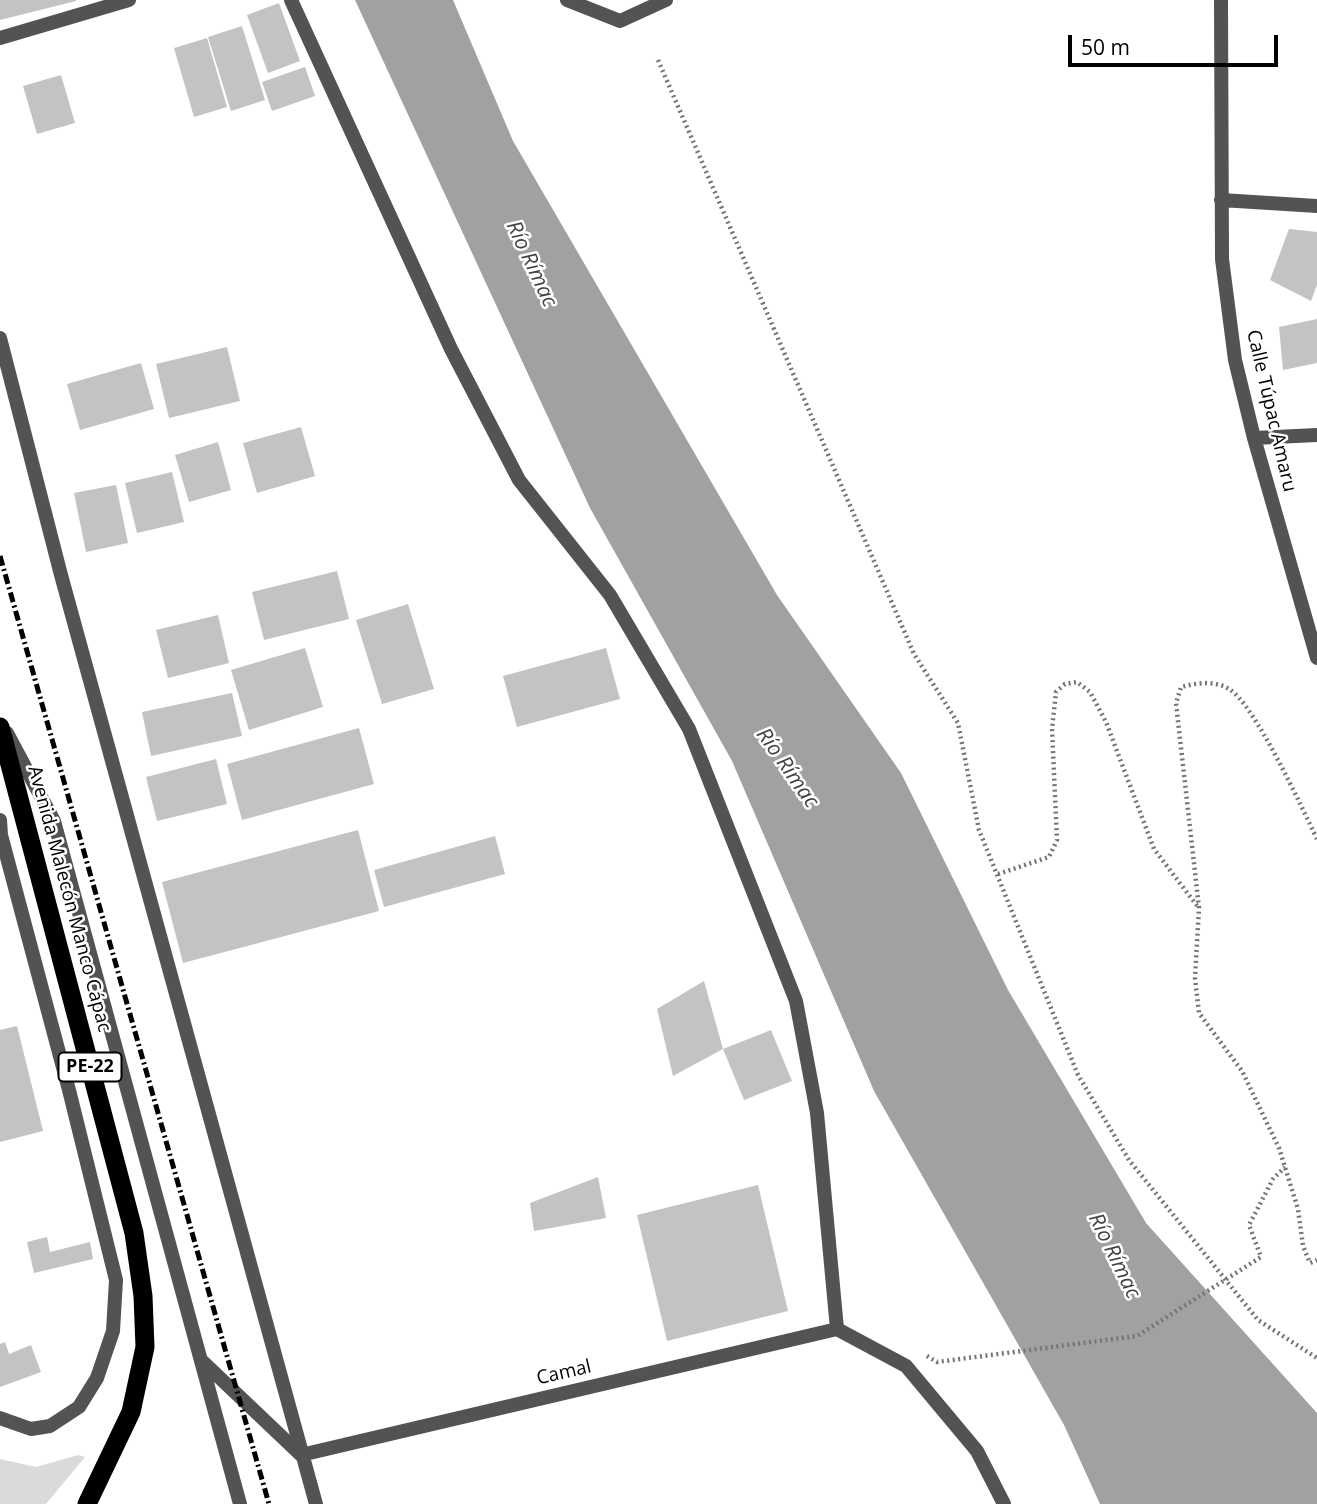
<!DOCTYPE html>
<html>
<head>
<meta charset="utf-8">
<style>
	body { margin:0 }
	#map { position:relative; width:1317px; height:1504px; overflow:hidden; background:#fff; font-family:"Open Sans",sans-serif }
	canvas { display:block }
	.scale { position:absolute; left:1068px; top:35px; width:210px; height:32px; box-sizing:border-box; border:4px solid #000; border-top:0; padding-left:9px; font-size:21px; line-height:24px; white-space:nowrap; color:#000; -webkit-text-stroke:5px #fff; paint-order:stroke }
</style>
</head>
<body>
<div id="map">
<canvas width="1317" height="1504"></canvas>
<div class="scale">50 m</div>
</div>
<script>
const ctx = document.querySelector('canvas').getContext('2d');
ctx.lineJoin = 'round';
function fillPath(path, color) {
  ctx.fillStyle = color;
  ctx.fill(path, 'evenodd');
}
function strokePath(path, color, width, dash) {
  ctx.strokeStyle = color;
  ctx.lineWidth = width;
  ctx.lineCap = dash ? 'butt' : 'round';
  ctx.setLineDash(dash || []);
  ctx.stroke(path);
}
function write(font, color, halo, rows, align = 'center') {
  ctx.font = font + ' "Open Sans",sans-serif';
  ctx.lineWidth = 5;
  ctx.setLineDash([]);
  ctx.textBaseline = 'middle';
  ctx.strokeStyle = halo;
  ctx.fillStyle = color;
  for (const [text, x, y, turn = 0] of rows) {
    ctx.save();
    ctx.translate(x, y);
    ctx.rotate((+turn || 0) * Math.PI / 180);
    ctx.textAlign = isNaN(turn) ? turn : align;
    if (halo) ctx.strokeText(text, 0, 0);
    ctx.fillText(text, 0, 0);
    ctx.restore();
  }
}
const green = new Path2D(`
	M78,1455L85,1457L46,1504H0V1459L36,1467Z`);
const water = new Path2D(`
	M355,0H453L513,141L777,595L901,773L1008,990L1146,1223L1317,1413V1504H1100L1064,1425L874,1091L732,761L590,508Z`);
const building = new Path2D(`
	M0,0H76V1L0,20Z
	M279,3L300,61L268,73L247,15Z
	M242,26L265,100L231,111L208,37Z
	M207,38L227,107L194,117L174,48Z
	M305,67L315,96L272,111L262,82Z
	M61,75L75,123L37,134L23,86Z
	M1289,229L1317,232V285L1311,301L1270,280Z
	M1317,319V363L1283,370L1279,327Z
	M227,347L240,401L169,418L156,364Z
	M141,363L154,409L80,430L67,384Z
	M301,427L315,476L257,493L243,443Z
	M218,442L231,490L189,502L175,455Z
	M172,472L184,522L137,533L125,483Z
	M116,485L128,543L86,552L74,493Z
	M337,571L349,619L264,640L252,592Z
	M408,604L434,689L382,704L356,620Z
	M218,615L229,663L168,678L156,630Z
	M305,648L323,707L249,730L231,670Z
	M606,648L620,699L517,727L503,676Z
	M232,693L242,736L151,756L142,712Z
	M359,728L374,784L242,820L227,764Z
	M216,759L227,804L157,821L146,777Z
	M358,830L379,911L183,963L162,882Z
	M495,836L505,874L384,907L374,870Z
	M704,981L723,1049L673,1076L657,1009Z
	M17,1026L43,1131L0,1142V1030Z
	M771,1030L792,1081L744,1100L723,1049Z
	M598,1177L606,1218L534,1231L530,1203Z
	M758,1185L788,1311L667,1341L637,1215Z
	M47,1237L50,1252L90,1242L93,1259L34,1273L27,1242Z
	M5,1342L9,1354L31,1345L41,1372L0,1387V1344Z`);
const path = new Path2D(`
	M658,60L914,654L958,723L979,830L1078,1075L1129,1160L1258,1320L1317,1358
	M1317,839C1303,810 1254,703 1229,689C1214,680 1197,683 1181,687L1176,703L1199,908L1195,978L1199,1013L1242,1071L1279,1148L1298,1209L1303,1246L1310,1263L1317,1260
	M998,874L1049,857L1057,840L1052,729L1056,692L1065,684L1077,682L1090,692L1106,722L1154,849L1198,907
	M927,1356L937,1362L1137,1336L1261,1257L1249,1225L1273,1179L1285,1167`);
const service = new Path2D(`
	M567,0L620,21L666,0`);
const minor = new Path2D(`
	M291,0L451,349L519,480L610,595L689,729L796,1001L817,1113L837,1329L906,1366L977,1451L1004,1504
	M1221,0L1222,259L1235,360L1254,438L1317,658
	M0,38L129,0
	M1221,200L1317,206
	M0,338L61,575L316,1504
	M1254,438L1317,435
	M7,733L54,821L240,1504
	M0,820L1,835L69,1090L116,1280L113,1331L97,1378L79,1407L50,1426L31,1429L0,1418
	M201,1360L301,1455L837,1329`);
const trunk = new Path2D(`
	M0,727L134,1233L143,1296L145,1347L131,1412L87,1504`);
const rail = new Path2D(`
	M0,556L269,1504`);
const shields = [
	[90,1067,63]
];
const shieldNames = [
	["PE-22",90,1067]
];
const streetNames = [
	["Calle Túpac Amaru",1271,411,77],
	["Avenida Malecón Manco Cápac",69,899,75],
	["Camal",564,1373,-13]
];
const waterNames = [
	["Río Rímac",531,264,65],
	["Río Rímac",787,768,55],
	["Río Rímac",1114,1256,64]
];
fillPath(green, '#dadada');
fillPath(water, '#a1a1a1');
fillPath(building, '#c3c3c3');
strokePath(path, '#757575', 4.5, [2, 3.5]);
strokePath(service, '#535353', 14);
strokePath(minor, '#535353', 14);
strokePath(trunk, '#000', 19);
strokePath(rail, '#000', 5, [10, 3.5, 2, 3.5]);
for (const [x, y, w] of shields) {
  const box = new Path2D();
  box.roundRect(x - w / 2, y - 14.5, w, 29, 5);
  ctx.fillStyle = '#fff';
  ctx.fill(box);
  strokePath(box, '#000', 2);
}
write('bold 18px', '#000', null, shieldNames);
write('19px', '#000', '#fff', streetNames);
write('italic 21px', '#424242', '#fff', waterNames);
</script>
</body>
</html>
